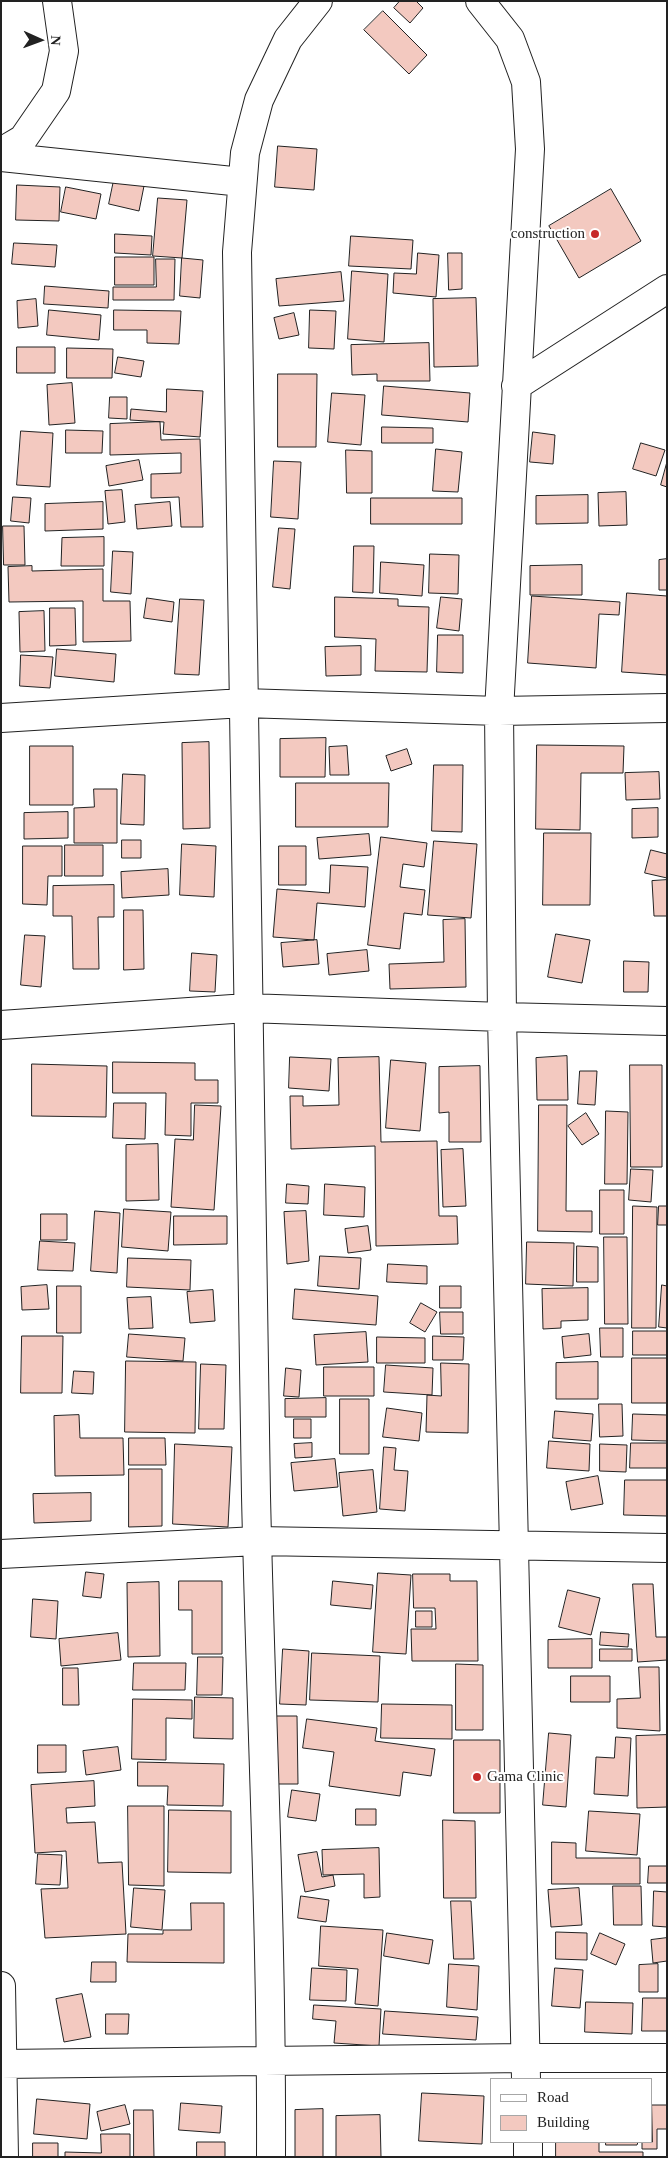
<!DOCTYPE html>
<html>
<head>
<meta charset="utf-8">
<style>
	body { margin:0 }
	#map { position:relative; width:668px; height:2158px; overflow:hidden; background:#fff; font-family:Georgia,serif }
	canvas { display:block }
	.frame { position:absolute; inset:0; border:2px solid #222; pointer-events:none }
	.legend { position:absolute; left:490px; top:2078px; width:162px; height:65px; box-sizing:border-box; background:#fff; border:1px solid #a7a7a7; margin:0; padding:6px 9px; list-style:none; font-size:15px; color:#222 }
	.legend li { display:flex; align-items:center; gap:10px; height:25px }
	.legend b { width:25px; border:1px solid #a7a7a7 }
	.north { position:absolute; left:15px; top:15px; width:50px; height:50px; -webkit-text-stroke:4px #fff; paint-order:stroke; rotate:92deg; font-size:14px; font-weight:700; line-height:20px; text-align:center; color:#222 }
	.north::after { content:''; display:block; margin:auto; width:18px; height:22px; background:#222; clip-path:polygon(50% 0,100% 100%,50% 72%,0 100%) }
</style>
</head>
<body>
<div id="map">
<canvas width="668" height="2158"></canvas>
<div class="frame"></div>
<ul class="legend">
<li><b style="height:6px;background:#fff"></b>Road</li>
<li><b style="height:14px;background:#f3c9c0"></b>Building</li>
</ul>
<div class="north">N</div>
</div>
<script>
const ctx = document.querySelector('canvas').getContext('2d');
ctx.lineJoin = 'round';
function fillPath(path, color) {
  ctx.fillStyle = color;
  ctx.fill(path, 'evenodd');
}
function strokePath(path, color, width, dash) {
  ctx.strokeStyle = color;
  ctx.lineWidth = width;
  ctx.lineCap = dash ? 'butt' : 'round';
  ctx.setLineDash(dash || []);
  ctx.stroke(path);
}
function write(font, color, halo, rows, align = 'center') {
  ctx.font = font + ' Georgia,serif';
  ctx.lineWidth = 4;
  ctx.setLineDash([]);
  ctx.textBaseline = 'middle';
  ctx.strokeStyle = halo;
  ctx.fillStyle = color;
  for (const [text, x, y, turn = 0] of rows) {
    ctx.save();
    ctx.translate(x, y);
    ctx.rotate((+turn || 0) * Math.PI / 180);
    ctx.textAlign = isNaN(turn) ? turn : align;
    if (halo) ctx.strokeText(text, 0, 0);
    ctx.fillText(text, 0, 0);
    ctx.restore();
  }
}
const building = new Path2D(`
	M400,1H416L423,8L410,23L394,8Z
	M383,11L427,55L409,74L364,30Z
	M278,146L317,149L314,190L275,187Z
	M114,180L144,186L139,211L109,204Z
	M17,185L60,187L59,221L16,220Z
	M66,187L101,194L96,219L61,212Z
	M611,189L641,241L579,278L549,226Z
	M158,198L187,200L182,258L153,256Z
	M115,234L152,236L151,255L115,253Z
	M351,236L413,240L411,269L349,266Z
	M14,243L57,245L55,267L12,264Z
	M418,253L439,255L436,297L393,293L394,273L416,274Z
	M448,253H462V289L449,290Z
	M115,257H154V285H115Z
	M182,258L203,260L200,298L180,296Z
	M156,259H175L174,300H113V287H156Z
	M352,271L388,274L384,342L348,339Z
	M341,272L344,301L279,306L276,279Z
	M45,286L109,291L108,308L44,304Z
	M476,298L478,366L434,367L433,299Z
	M36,299L38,326L18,328L17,301Z
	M49,310L101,315L99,340L47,335Z
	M114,310L181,311L179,344L147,343V330H114Z
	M310,310L336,311L334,349L309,348Z
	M294,313L299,335L279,339L274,318Z
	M429,343L430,381H377V374L352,375L351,345Z
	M17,347H55V373H17Z
	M67,348L113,349L112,378H67Z
	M118,357L144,361L141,377L115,373Z
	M278,374H317L316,447H278Z
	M72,383L75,423L49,425L47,385Z
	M384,386L470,393L468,422L382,415Z
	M167,389L203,391L200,437L163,434L164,422L130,420L131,409L166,412Z
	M332,393L365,395L361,445L328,442Z
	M110,397H127V419L109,418Z
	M160,422L161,440L200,439L203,527H181L179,497L151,498V474L181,473V453L110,455V424Z
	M382,427L433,428V443H382Z
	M66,430L103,431L102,453H66Z
	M21,431L53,433L50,487L17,485Z
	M533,432L555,435L553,464L530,462Z
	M641,443L665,450L656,476L633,469Z
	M436,449L462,452L458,492L433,491Z
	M346,450L372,451V493H347Z
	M139,460L143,480L109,486L106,466Z
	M274,461L301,462L298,519L271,517Z
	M667,462V487L661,485Z
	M122,490L125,522L108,524L105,491Z
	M626,492L627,525L599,526L598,493Z
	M588,495V523L536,524V496Z
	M13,497L31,498L29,523L11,521Z
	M371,498H462V524H371Z
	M103,502V529L45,531V504Z
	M170,502L172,526L137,529L135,505Z
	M3,526H24L25,565H4Z
	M279,528L295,529L290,589L273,587Z
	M104,537V566H61L62,538Z
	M354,546H374L373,593L353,592Z
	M113,551L133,552L131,594L111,592Z
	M430,554L459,555L458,594L429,593Z
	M667,559V590H659V560Z
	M381,562L424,565L422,596L380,593Z
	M582,565V595H530V566Z
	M32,566V571L103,569V601H130L131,641L83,642V601L9,602L8,567Z
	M627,593L667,596V675L622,672Z
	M532,596L620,602L619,615L599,614L596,668L528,663Z
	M335,597L398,599V606L429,607L427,672L375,671L376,639L335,637Z
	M441,597L462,599L459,631L437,628Z
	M147,598L174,602L172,622L144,618Z
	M180,599L204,600L199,675L175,674Z
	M50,608H75L76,645L50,646Z
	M44,611L45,651L20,652L19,612Z
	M438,635H463V673L437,672Z
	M361,646V675L326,676L325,647Z
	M57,649L116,654L114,682L55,676Z
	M21,655L53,657L50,688L20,686Z
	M326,738L325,777H280V739Z
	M209,742L210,828L183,829L182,743Z
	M537,745L624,746L623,773H581L580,830L536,829Z
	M30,746H73V805H30Z
	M347,746L349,775H330L329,747Z
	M407,749L412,764L391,771L386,756Z
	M434,765H463L462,832L432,831Z
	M659,772L660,799L626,800L625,773Z
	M123,774L145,775L144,825L121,824Z
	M296,783H389L388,827H296Z
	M94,789H117V843H74V808L94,807Z
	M658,808V837L632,838V809Z
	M68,812V838L24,839V813Z
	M544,833H591L590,905H543Z
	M369,834L371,855L319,859L317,838Z
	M381,837L427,843L424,867L403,864L400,887L425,890L422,915L404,913L400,949L368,945Z
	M122,840H141V858H122Z
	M434,841L477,844L471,918L428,915Z
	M182,844L216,846L214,897L180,895Z
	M65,845H103V876H65Z
	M23,846H62V876H48L47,905L23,904Z
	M279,846H306V885H279Z
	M651,850L667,854V878L645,873Z
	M331,865L368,867L365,907L317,903L314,940L273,937L277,889L329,893Z
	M168,869L169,895L122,898L121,872Z
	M667,880V916H654L652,881Z
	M114,885V917H98L99,969H73L72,916H53V886Z
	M124,910H143L144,969L124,970Z
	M465,919L466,987L390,989L389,964L444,962L443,920Z
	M556,934L590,940L582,983L548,977Z
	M25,935L45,936L41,987L21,985Z
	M317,940L319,964L283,967L281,943Z
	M367,950L369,971L329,975L327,954Z
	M192,953L217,955L215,992L190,991Z
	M624,961L649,962L648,992H624Z
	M567,1056L568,1100H537L536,1058Z
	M290,1057L331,1059L329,1091L289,1088Z
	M379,1057L381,1142L437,1141L439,1216H457L458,1244L376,1246L375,1146L291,1149L290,1096H303V1106L339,1105L338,1058Z
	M391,1060L426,1063L420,1131L386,1128Z
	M113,1062L195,1063V1080H218V1103H191V1136L165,1135L166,1093H113Z
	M32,1064L107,1066L106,1117L32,1116Z
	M630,1065H662V1167H631Z
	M480,1066L481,1142H449V1112L439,1113V1067Z
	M580,1071H597L595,1105L578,1104Z
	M114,1103H146L145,1139L113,1138Z
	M195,1105L221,1106L214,1210L171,1207L175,1139L193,1140Z
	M539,1105H567L566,1211H592V1232L538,1231Z
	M606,1111L628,1112L627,1184H605Z
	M586,1113L599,1134L582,1145L568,1126Z
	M158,1144L159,1200L126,1201V1145Z
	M463,1149L466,1206L443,1207L441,1150Z
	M631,1169L653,1170L651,1202L629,1200Z
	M287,1184L309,1186L308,1204L286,1203Z
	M325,1184L365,1187L364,1217L324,1215Z
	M600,1190H624V1234H600Z
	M633,1206L657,1207L656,1328H632Z
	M659,1206H667V1225H658Z
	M124,1209L171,1212L168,1251L122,1247Z
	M95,1211L120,1213L117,1273L91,1271Z
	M306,1211L309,1261L287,1264L284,1212Z
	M41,1214H67V1240H41Z
	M174,1216H227V1244L174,1245Z
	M368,1226L371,1250L348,1253L345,1229Z
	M604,1237H627L628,1324H605Z
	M40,1241L75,1243L73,1271L38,1270Z
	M527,1242L574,1243L573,1286L526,1284Z
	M577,1246L598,1247V1282H577Z
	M320,1256L361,1258L359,1289L318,1286Z
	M128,1258L191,1260L190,1290L127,1287Z
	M388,1264L427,1266V1284L387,1282Z
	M47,1285L49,1309L22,1310L21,1287Z
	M662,1285L667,1286V1328L659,1327Z
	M57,1286H81V1333H57Z
	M440,1286H461V1308H440Z
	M588,1288V1320L561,1321V1328L543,1329L542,1289Z
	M295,1289L378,1296L376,1325L293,1319Z
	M213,1290L215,1321L190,1323L187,1292Z
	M151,1297L153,1328L129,1329L127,1298Z
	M421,1303L437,1312L425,1332L410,1323Z
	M440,1312H463V1334H441Z
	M600,1328H623V1357H601Z
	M633,1331H667V1355H633Z
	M366,1332L368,1362L316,1365L314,1335Z
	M129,1334L185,1338L183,1361L127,1357Z
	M589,1334L591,1355L564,1358L562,1337Z
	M22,1336H63L62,1393H21Z
	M433,1336L464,1337L463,1360H433Z
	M377,1337L425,1338V1363H377Z
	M632,1358H667V1403H632Z
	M126,1361L196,1362L195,1433L125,1432Z
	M598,1362V1399H556V1363Z
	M441,1363L469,1364L468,1433L426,1432L427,1395L441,1396Z
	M201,1364L226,1365L224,1429H199Z
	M386,1365L433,1368L432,1395L384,1392Z
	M324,1367H374V1396H324Z
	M286,1368L301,1370L299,1397L284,1396Z
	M74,1371L94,1372L93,1394L72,1393Z
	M326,1398V1417H285V1399Z
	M340,1399H369V1454H340Z
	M599,1404H622L623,1436L600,1437Z
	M387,1408L422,1413L419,1441L383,1437Z
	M555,1411L593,1414L591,1441L553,1438Z
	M633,1414L667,1415V1441L632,1440Z
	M79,1415L80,1438H123L124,1475L55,1476L54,1416Z
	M294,1419H311V1438H294Z
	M129,1438H165L166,1465H129Z
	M549,1441L590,1444L589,1471L547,1468Z
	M312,1443V1457L295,1458L294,1444Z
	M631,1443H667V1468H630Z
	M175,1444L232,1447L228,1527L173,1524Z
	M600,1444L627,1445L626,1472L600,1471Z
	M384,1447L396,1448L394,1470L408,1471L405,1511L380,1509Z
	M335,1459L338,1487L294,1491L291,1463Z
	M129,1469H162V1526L129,1527Z
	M373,1470L377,1512L343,1516L339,1473Z
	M598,1476L603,1504L571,1510L566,1482Z
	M625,1480H667V1516L624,1515Z
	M91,1493V1521L34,1523L33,1494Z
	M86,1572L104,1574L101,1598L83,1596Z
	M378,1573L411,1575L406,1654L373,1652Z
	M413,1574H450V1581H477L478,1661H412L411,1629H436L435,1608H414Z
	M179,1581H222V1654H192V1610H179Z
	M333,1581L373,1585L371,1609L331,1605Z
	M159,1582L160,1656L128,1657L127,1583Z
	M633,1584H653L656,1637H667V1660L638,1662Z
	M568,1590L600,1598L591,1635L559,1627Z
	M33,1599L58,1601L56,1639L31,1637Z
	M416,1611H432V1627H416Z
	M601,1632L629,1634L628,1647L600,1645Z
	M118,1633L121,1660L61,1666L59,1639Z
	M592,1639V1668H548V1640Z
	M283,1649L309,1651L306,1705L280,1704Z
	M600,1649H632V1661H600Z
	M312,1653L380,1656L378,1702L310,1700Z
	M198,1657H223L222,1695H197Z
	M134,1663H186L185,1690H133Z
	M456,1664L483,1665V1730H456Z
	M639,1667H659L660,1731L617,1728V1699L640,1698Z
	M63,1668H78L79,1705H63Z
	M571,1676H610V1702H571Z
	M195,1697L233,1698V1739L194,1738Z
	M133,1699L192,1700V1719L166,1718V1760L132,1759Z
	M382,1704L452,1705V1739L381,1738Z
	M276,1716H297L298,1784H276Z
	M307,1719L377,1728L375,1741L435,1749L431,1776L403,1772L400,1796L329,1786L334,1752L303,1748Z
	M549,1733L571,1735L566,1807L543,1805Z
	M667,1735V1807L637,1808L636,1736Z
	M616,1737L631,1738L628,1796L594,1794L596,1757L614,1758Z
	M454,1740H500V1813H454Z
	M38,1745H66V1772L38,1773Z
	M118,1747L121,1770L86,1775L83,1751Z
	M138,1762L224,1764L223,1806L167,1805L168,1786H138Z
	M94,1781L95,1806L66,1808L67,1823L95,1822L98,1863L122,1862L126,1934L45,1938L41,1889L68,1888L66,1851L35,1853L31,1785Z
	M292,1790L320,1794L316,1821L288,1817Z
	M128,1806H164V1886L129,1885Z
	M356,1809H376V1825H356Z
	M169,1810L231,1811V1873L168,1872Z
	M589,1811L640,1814L637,1855L586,1851Z
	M443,1820L475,1821L476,1898H444Z
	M552,1842L576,1843V1858H640V1884H552Z
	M379,1848L380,1897L364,1898V1874L323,1875L322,1850Z
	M317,1852L322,1877L333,1875L335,1886L305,1892L298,1855Z
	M38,1854L62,1855L60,1885L36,1884Z
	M649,1866H667V1883H648Z
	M613,1886H641L642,1925H614Z
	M134,1888L165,1890L162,1930L131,1927Z
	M579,1888L582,1925L551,1927L548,1890Z
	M654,1891L667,1892V1927L653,1926Z
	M301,1896L329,1900L326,1922L298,1918Z
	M451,1901H471L474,1959H454Z
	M191,1903H224V1963L127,1962L128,1934H163V1930H191Z
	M321,1926L383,1930L378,2006L355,2004L358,1969L319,1966Z
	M556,1932L587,1933V1960L556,1959Z
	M387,1933L433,1940L429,1964L384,1956Z
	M600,1933L625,1944L616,1965L591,1954Z
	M667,1938V1961L653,1963L651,1940Z
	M92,1962H116V1982H91Z
	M449,1964L479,1966L477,2010L447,2007Z
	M658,1964V1992H639V1965Z
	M312,1968L347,1970L346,2001L310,2000Z
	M555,1968L583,1970L580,2008L552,2006Z
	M82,1994L91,2037L64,2042L56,1999Z
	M643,1998H667V2031H642Z
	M586,2002L633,2003L632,2034L585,2032Z
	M314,2005L381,2009L379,2046L334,2043L336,2021L313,2019Z
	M385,2011L478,2017L476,2040L383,2034Z
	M106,2014H129L128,2034H106Z
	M422,2093L484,2096L482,2144L419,2141Z
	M37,2099L90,2104L87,2139L34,2134Z
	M181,2103L222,2106L220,2133L179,2130Z
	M125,2105L130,2124L101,2131L97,2112Z
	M652,2105H667V2129H657V2149H642V2142H652Z
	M323,2109V2157H295V2110Z
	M134,2110H153L154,2157H134Z
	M380,2115L381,2157H336V2116Z
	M101,2134H130V2157H65V2152L101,2153Z
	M197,2142H225V2157H197Z
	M556,2142H599V2152H643V2157H556Z
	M606,2142H638L637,2145H606Z
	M33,2143H58V2157H33Z`);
const minor = new Path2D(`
	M480,1L510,39L526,82L530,149L499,711L502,1017L526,2079
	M1,152L23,139L56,91L64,51L57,1
	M1,157L242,182
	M516,386L667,289
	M1,718L243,703L499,711L667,708
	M1,1025L247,1008L502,1017L667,1021
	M1,1554L257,1541L667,1548
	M1,1986L4,2157
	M1,2064L526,2058H667
	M528,2142V2157
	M271,2157C272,1937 261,1717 256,1496C248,1082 243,667 237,252L245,153L259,100L288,39L318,1`);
const markers = [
	[595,234,5,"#c62828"],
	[477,1777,5,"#c62828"]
];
const poiNames = [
	["construction",585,234],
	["Gama Clinic",487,1777,"left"]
];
fillPath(building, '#f3c9c0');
strokePath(building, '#222', 1);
strokePath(minor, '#222', 30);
strokePath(minor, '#fff', 28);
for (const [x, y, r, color] of markers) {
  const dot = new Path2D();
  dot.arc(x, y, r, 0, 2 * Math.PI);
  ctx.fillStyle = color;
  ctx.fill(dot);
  strokePath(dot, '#fff', 2);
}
write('15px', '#222', '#fff', poiNames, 'right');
</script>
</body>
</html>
